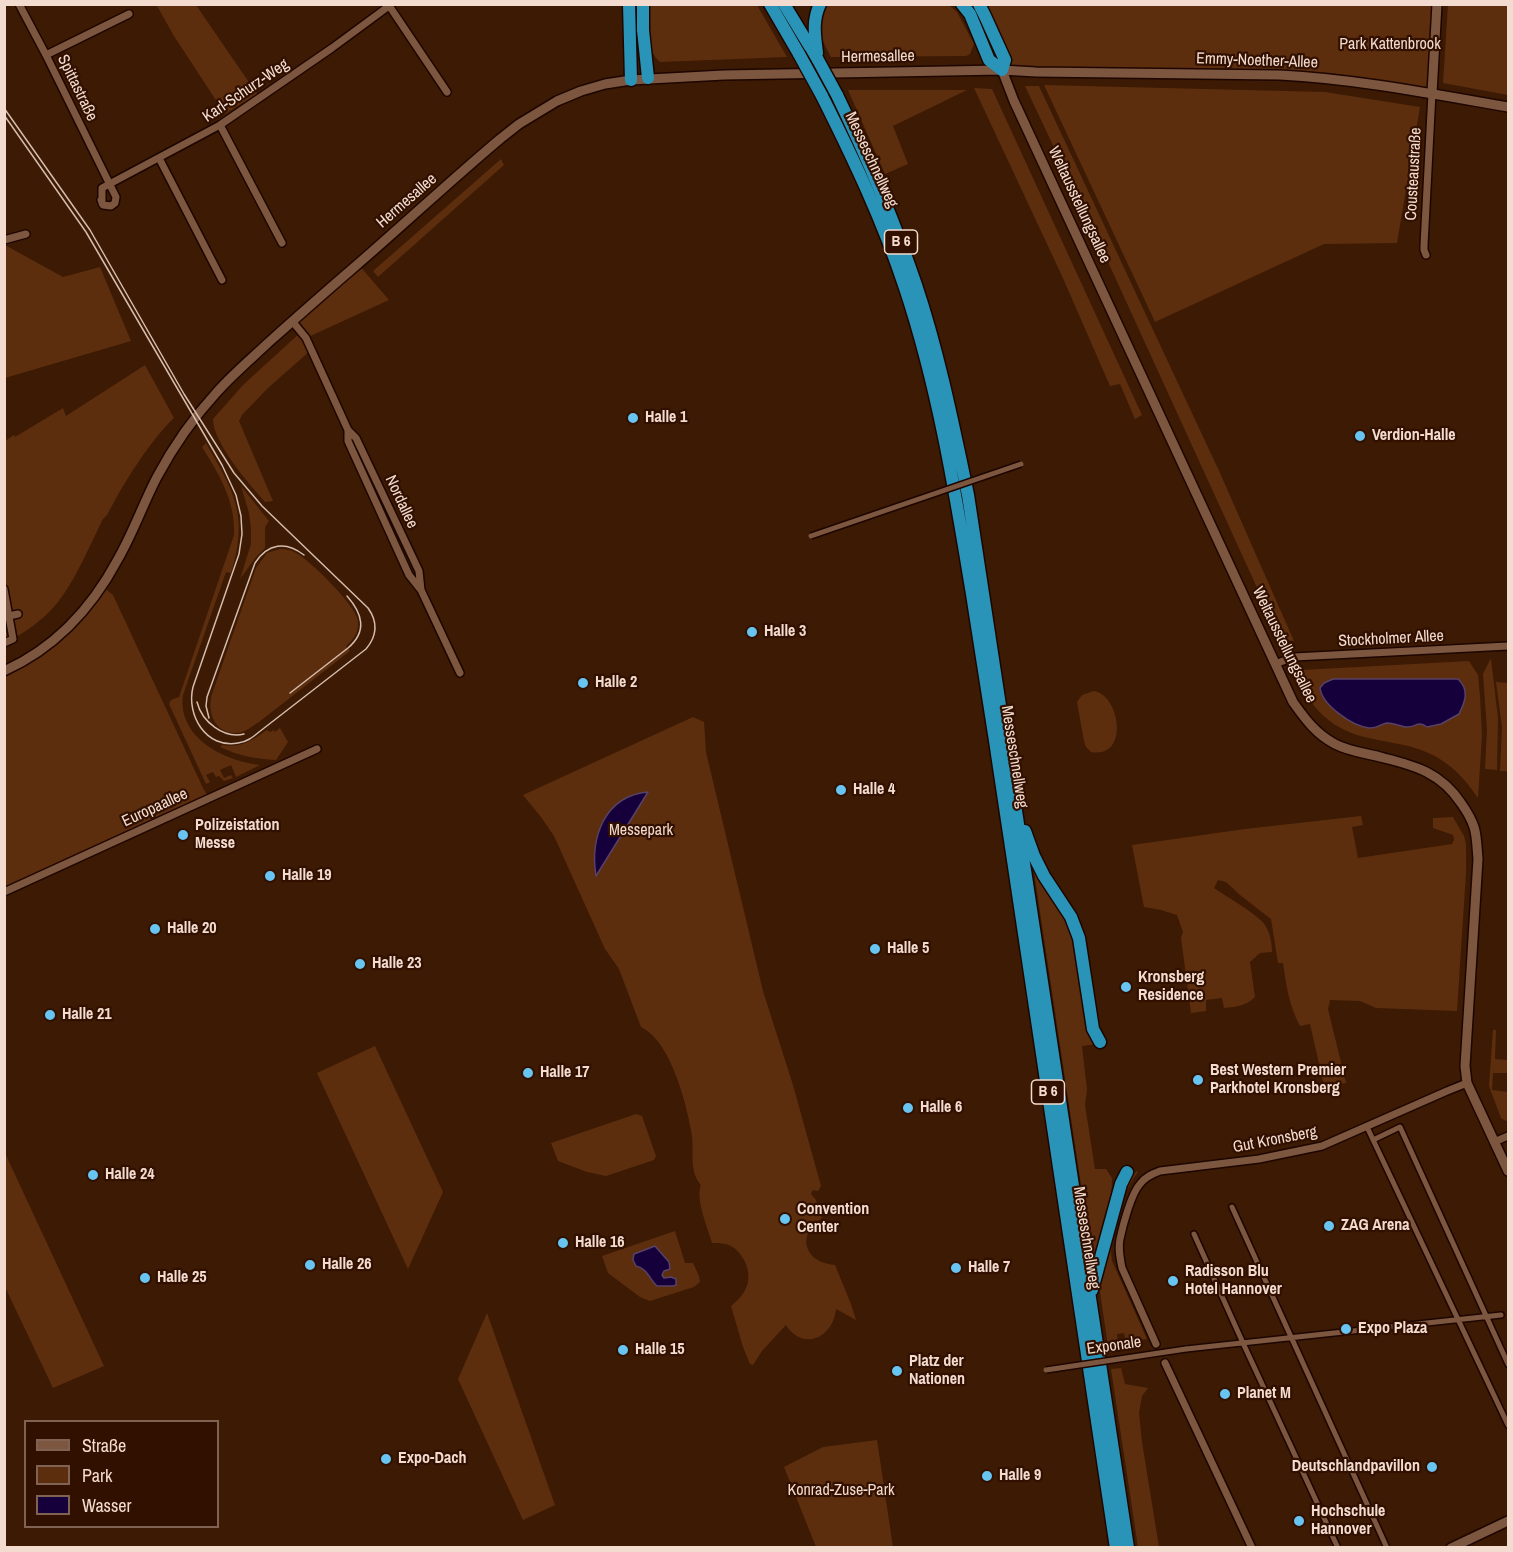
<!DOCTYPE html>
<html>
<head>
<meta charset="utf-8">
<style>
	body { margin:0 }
	#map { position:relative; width:1513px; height:1552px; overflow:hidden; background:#3c1a03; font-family:"Archivo Narrow",sans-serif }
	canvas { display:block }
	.frame { position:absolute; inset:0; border:6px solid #f3dccf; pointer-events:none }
	.legend { position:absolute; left:24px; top:1420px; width:195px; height:108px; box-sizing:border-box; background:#311000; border:2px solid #7f6253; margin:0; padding:8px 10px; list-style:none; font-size:18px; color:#f3dccf }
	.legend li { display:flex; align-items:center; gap:12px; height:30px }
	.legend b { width:30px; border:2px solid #7f6253 }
</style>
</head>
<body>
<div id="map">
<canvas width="1513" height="1552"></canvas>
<div class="frame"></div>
<ul class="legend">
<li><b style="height:8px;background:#7d563f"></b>Straße</li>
<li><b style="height:16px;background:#5d2e0e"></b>Park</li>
<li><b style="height:16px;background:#16003b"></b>Wasser</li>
</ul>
</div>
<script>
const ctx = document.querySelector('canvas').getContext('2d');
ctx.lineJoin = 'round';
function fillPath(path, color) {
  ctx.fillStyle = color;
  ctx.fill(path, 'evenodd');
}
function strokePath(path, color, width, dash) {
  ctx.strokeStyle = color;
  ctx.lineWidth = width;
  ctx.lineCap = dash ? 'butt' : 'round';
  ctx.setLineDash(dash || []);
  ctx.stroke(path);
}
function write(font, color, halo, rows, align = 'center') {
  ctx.font = font + ' "Archivo Narrow",sans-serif';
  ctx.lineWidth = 4.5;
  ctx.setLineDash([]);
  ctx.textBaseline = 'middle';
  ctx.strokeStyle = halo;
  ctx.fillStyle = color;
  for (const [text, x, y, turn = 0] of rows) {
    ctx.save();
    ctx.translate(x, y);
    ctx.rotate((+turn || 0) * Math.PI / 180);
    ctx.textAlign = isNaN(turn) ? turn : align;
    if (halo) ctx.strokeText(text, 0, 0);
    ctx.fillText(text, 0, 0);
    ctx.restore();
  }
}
const green = new Path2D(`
	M158,4L196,5L257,94L225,114L174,36L157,6Z
	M649,5H757L787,57L660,62C645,50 648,22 649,5Z
	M826,5H949L957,12L974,44L970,54L966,56L831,57C820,37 816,26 826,5Z
	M979,5H1437L1432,93L1350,81L1002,70L1005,60Z
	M1448,5H1508V95L1443,83Z
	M1044,85L1325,92L1420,107L1397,243L1324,244L1155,322Z
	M1025,86H1039L1220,473L1294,641L1281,640L1103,251Z
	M974,88L992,89L1142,415L1135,419L1120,384L1110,386L1062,276Z
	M848,90H967L893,126L908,164L885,174Z
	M501,159L504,165L378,277L373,271Z
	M5,245L63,277L100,267L131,341L5,378Z
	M358,264L389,300L306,338L311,350L268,388L242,415L239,421L273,501L265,502C249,484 213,443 213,419L244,384L301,332L292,321Z
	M145,365L174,418C148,443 124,483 107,515L103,519C90,545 71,591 50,611C40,622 18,637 5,643V441L14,435L15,437L63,408L66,416Z
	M206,443C234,492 249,515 231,573L226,572L183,695C177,738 225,761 260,765L236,777L231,765L220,770L224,778L231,775L233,778L224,781L219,776L216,777L213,772L206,775L210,782L206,784L169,704L171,700L179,697L234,535C236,502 219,474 202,447Z
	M241,486L269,521L265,527V548L256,557L240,579L251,544V529L249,513Z
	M280,549C286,549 292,550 298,554C313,564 355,604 358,621C359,632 354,639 346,646L350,651L259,722C254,725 248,730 242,732C217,738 206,714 212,694L256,568L267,553Z
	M103,587L113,595L203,788L209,798L5,892L4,671L44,649Z
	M1491,659L1498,718L1497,770L1485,769L1487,730L1483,674L1490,660Z
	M1469,661L1478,675L1480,696L1482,736L1478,798C1461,773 1444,757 1415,748C1400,743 1384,742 1369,738C1334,731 1308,709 1299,674L1302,670ZM1322,697L1446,720L1435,726L1427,727L1421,723H1416L1407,727L1388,723L1370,728L1364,727L1341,716Z
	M1496,682L1508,683L1507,771H1500L1502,727Z
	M1094,691C1120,695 1130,759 1091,752L1086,747L1084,741L1077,702L1082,695Z
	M693,717L704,722L706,752L763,991L793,1085L821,1186L818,1191L813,1190L811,1194L816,1200L822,1218C795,1235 805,1263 835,1265L851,1304L856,1320L836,1309C833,1339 802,1351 786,1325L762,1351L753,1365L750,1364L743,1347L731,1306C736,1302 741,1297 744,1292C754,1277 746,1255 731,1246C725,1243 719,1243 712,1243C708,1228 695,1199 701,1185C689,1172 694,1153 692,1136C687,1105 671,1041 641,1027L619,969L605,949L554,836L541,817L523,795Z
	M280,728L288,742L276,760C256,759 239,756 220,747L222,745C241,748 252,741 267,730L270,732L274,730L275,732Z
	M1361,816L1363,825L1352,827L1358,858L1452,844L1454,840L1453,835L1433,828V818L1453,817L1464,836L1466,844V873L1457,1011L1376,1008L1360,1001L1330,1000L1328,1009L1346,1083L1324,1086L1310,1024L1300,1026C1289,1006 1286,984 1283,963H1278L1271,919L1240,895L1226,882L1218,880L1214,888C1227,897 1257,914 1265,925C1270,933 1272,942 1272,952L1260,953L1250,962L1255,997C1246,1006 1235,1007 1224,1008L1222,998L1206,1000V1011L1191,1013L1181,938L1183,932L1177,915L1161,910L1144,907L1132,845L1245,829Z
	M1033,865L1067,917L1076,938L1097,1044L1082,1046L1087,1090L1085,1105L1095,1169H1106L1112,1178L1111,1204L1094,1259L1092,1258Z
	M1493,1030H1496L1495,1059L1508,1060V1073H1493L1492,1090L1508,1092V1120L1506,1121L1501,1118L1489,1086Z
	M375,1046L443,1192L408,1269L317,1073Z
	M636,1114L642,1116L656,1156L654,1160L606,1176L587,1172L558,1161L551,1143Z
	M5,1153L104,1366L53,1388L5,1287Z
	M1137,1171L1138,1172C1123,1189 1114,1230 1111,1252L1112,1261L1117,1272L1147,1339L1126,1342L1124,1333L1117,1334L1119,1351L1109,1353L1099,1285L1126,1186L1132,1176Z
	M675,1231L685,1263H693L699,1276L700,1282L694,1287L650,1301L640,1297L608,1273L602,1256Z
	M487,1313L555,1505L523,1520L458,1379Z
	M1121,1368L1125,1384L1148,1388L1142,1396L1139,1413L1142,1442L1159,1547H1138L1111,1369Z
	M877,1440L893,1547H816L784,1467L823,1447Z`);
const water = new Path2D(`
	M1333,679H1458C1470,690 1465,702 1459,714L1441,724L1427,727C1417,720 1416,728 1406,727C1400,726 1393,723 1387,723C1381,724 1376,729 1369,728C1352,726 1322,705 1320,688L1324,683Z
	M648,792L596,876C590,838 604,796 648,792Z
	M655,1246L669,1262L670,1269L664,1271L662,1275L664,1278L671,1277L676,1279V1285L673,1286H657C650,1280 647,1268 636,1266L633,1260L634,1254Z`);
const pedestrian = new Path2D(`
	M1367,1127L1508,1425
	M1373,1140L1400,1127L1508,1364
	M1232,1207L1387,1548
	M1194,1234L1243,1343L1338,1548
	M1186,1349L1501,1315`);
const minor = new Path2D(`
	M19,4L46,55L116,197L115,203L111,206L103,205L101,200
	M388,4L447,92
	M46,55L129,14
	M220,125L282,243
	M159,158L222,280
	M102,203V188L220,125L332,48L389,6
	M4,240L26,234
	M1426,255L1424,250V245L1432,93
	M292,321L306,338L348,430L356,438L419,571L421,590
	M348,430V441L409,575L421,590L460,673
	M4,589L13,639L4,643
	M9,616L18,614
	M1275,664L1294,657L1508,646
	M4,892L317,749
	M1494,1142L1508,1136
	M1156,1344L1122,1268C1120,1258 1118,1249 1120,1239C1123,1225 1131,1194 1140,1184C1145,1177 1152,1174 1160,1171L1259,1159L1322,1146L1447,1091L1467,1083
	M1165,1363L1252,1548`);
const secondary = new Path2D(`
	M1002,70L1014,101L1293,702C1305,719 1316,734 1335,744C1350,752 1367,753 1384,758C1416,766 1441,773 1461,803C1466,810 1471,818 1474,827C1477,836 1477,849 1478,859L1465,1066L1467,1083L1508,1171
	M1432,93L1437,4
	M4,671C55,648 92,608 118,559C133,533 143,504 157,477C173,447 194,417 217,392C233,374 251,359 269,342C296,318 323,294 351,270C401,227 450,181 500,139L519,124L557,101L581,91L605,84L631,80L724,75L892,72L1002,70L1036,72L1280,75C1357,79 1433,94 1508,107
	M1451,1548L1508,1521`);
const trunk = new Path2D(`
	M629,4L631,80
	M643,4V30L648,78
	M770,4L799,54
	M784,4L818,60
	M962,4L970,14L989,60L1002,70L1005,60L985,16L979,4
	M817,53C815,36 812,21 820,4
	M837,95C867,157 894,220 916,285C939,354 953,424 968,495L1128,1548
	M822,96C853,158 883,221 905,288C938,387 955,491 972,594C986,683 1000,771 1013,860C1047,1089 1082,1318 1116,1548
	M1025,831L1034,856L1044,876L1071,917L1079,938L1093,1029L1100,1042
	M1092,1290L1121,1184L1127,1172`);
const tram = new Path2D(`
	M4,108L90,230L184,394L234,473L262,506L368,608C378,622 377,636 366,649L259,732C253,737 247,742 238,743C206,749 186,715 193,687L239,554L242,534L241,516L236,495L222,465L86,232L4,115
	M290,693L348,648C368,631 362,613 347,596
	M197,702C202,722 224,739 244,734
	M209,718L206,706L207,697L255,563C268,543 286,541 304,555`);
const pedestrianBridge = new Path2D(`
	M811,536L1021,464
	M1046,1370L1186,1349`);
const trunkBridge = new Path2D(`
	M799,54L822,96
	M818,60L837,95`);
const markers = [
	[633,418,6,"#68c4f0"],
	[1360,436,6,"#68c4f0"],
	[752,632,6,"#68c4f0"],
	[583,683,6,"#68c4f0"],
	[841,790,6,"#68c4f0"],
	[183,835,6,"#68c4f0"],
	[270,876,6,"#68c4f0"],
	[155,929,6,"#68c4f0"],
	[875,949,6,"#68c4f0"],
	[360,964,6,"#68c4f0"],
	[1126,987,6,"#68c4f0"],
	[50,1015,6,"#68c4f0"],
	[528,1073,6,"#68c4f0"],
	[1198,1080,6,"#68c4f0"],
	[908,1108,6,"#68c4f0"],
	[93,1175,6,"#68c4f0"],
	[785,1219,6,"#68c4f0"],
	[1329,1226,6,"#68c4f0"],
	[563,1243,6,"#68c4f0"],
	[310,1265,6,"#68c4f0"],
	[956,1268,6,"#68c4f0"],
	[145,1278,6,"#68c4f0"],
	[1173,1281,6,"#68c4f0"],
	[1346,1329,6,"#68c4f0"],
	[623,1350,6,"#68c4f0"],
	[897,1371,6,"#68c4f0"],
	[1225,1394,6,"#68c4f0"],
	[386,1459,6,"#68c4f0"],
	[1432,1467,6,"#68c4f0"],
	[987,1476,6,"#68c4f0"],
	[1299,1521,6,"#68c4f0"]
];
const shields = [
	[901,242,33],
	[1048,1092,33]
];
const shieldNames = [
	["B 6",901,242],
	["B 6",1048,1092]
];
const parkNames = [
	["Park Kattenbrook",1390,45],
	["Messepark",641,831],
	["Konrad-Zuse-Park",841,1491]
];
const streetNames = [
	["Hermesallee",878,57,-1],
	["Emmy-Noether-Allee",1257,61,2],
	["Spittastraße",77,88,64],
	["Karl-Schurz-Weg",246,91,-34],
	["Messeschnellweg",871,160,65],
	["Cousteaustraße",1414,174,-87],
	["Hermesallee",407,201,-41],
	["Weltausstellungsallee",1079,205,65],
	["Nordallee",401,502,65],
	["Stockholmer Allee",1391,639,-3],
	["Weltausstellungsallee",1284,645,64],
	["Messeschnellweg",1014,757,81],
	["Europaallee",155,808,-25],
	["Gut Kronsberg",1275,1140,-11],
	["Messeschnellweg",1086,1238,81],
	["Exponale",1114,1346,-8]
];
const poiNames = [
	["Halle 1",645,418],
	["Verdion-Halle",1372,436],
	["Halle 3",764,632],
	["Halle 2",595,683],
	["Halle 4",853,790],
	["Polizeistation",195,826],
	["Messe",195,844],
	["Halle 19",282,876],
	["Halle 20",167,929],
	["Halle 5",887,949],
	["Halle 23",372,964],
	["Kronsberg",1138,978],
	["Residence",1138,996],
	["Halle 21",62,1015],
	["Best Western Premier",1210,1071],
	["Parkhotel Kronsberg",1210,1089],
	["Halle 17",540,1073],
	["Halle 6",920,1108],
	["Halle 24",105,1175],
	["Convention",797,1210],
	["Center",797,1228],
	["ZAG Arena",1341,1226],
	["Halle 16",575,1243],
	["Halle 26",322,1265],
	["Halle 7",968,1268],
	["Radisson Blu",1185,1272],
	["Hotel Hannover",1185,1290],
	["Halle 25",157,1278],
	["Expo Plaza",1358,1329],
	["Halle 15",635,1350],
	["Platz der",909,1362],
	["Nationen",909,1380],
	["Planet M",1237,1394],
	["Expo-Dach",398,1459],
	["Deutschlandpavillon",1420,1467,"right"],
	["Halle 9",999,1476],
	["Hochschule",1311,1512],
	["Hannover",1311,1530]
];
fillPath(green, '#5d2e0e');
fillPath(water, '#16003b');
strokePath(water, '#584267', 1.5);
strokePath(pedestrian, '#1e0600', 8);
strokePath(minor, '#1e0600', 10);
strokePath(secondary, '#1e0600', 12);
strokePath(trunk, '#1e0600', 15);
strokePath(pedestrian, '#7d563f', 5);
strokePath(minor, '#7d563f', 7);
strokePath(secondary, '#7d563f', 9);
strokePath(trunk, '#2994b8', 12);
strokePath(tram, '#d5bcad', 1.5);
strokePath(pedestrianBridge, '#1e0600', 8, []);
strokePath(trunkBridge, '#1e0600', 15, []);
strokePath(pedestrianBridge, '#7d563f', 5);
strokePath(trunkBridge, '#2994b8', 12);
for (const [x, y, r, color] of markers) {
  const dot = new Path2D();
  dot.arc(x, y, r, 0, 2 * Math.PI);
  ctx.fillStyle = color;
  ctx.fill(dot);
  strokePath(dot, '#311000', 2);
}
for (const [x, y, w] of shields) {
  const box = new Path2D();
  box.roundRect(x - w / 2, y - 12, w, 24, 4.5);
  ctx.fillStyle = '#311000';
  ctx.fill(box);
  strokePath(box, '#f3dccf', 1.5);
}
write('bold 15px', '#f3dccf', null, shieldNames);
write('16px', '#f1d9cc', '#311000', parkNames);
write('16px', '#f3dccf', '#311000', streetNames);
write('bold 16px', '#f3dccf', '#311000', poiNames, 'left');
</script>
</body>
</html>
